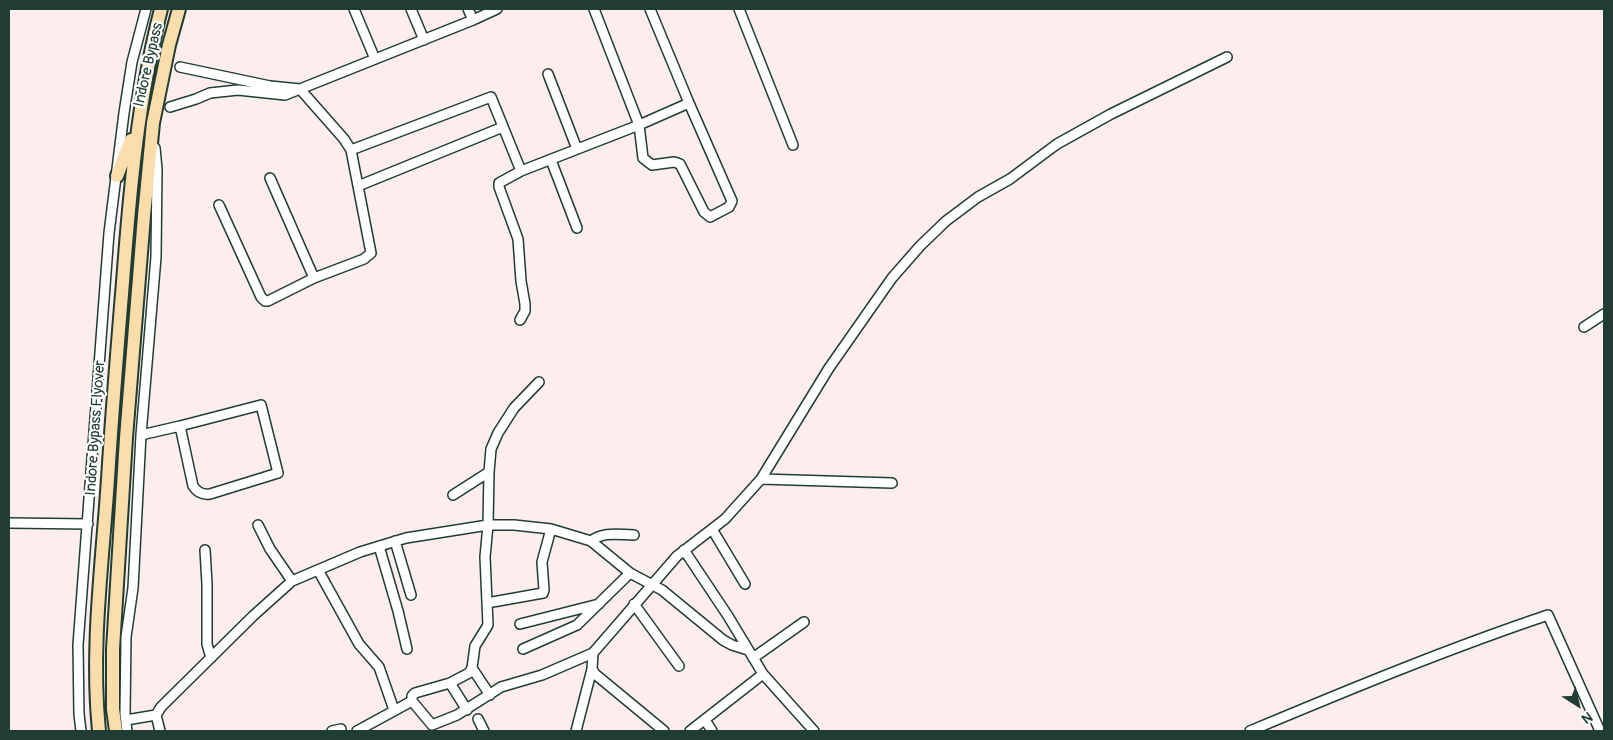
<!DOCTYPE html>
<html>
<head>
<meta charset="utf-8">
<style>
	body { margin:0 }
	#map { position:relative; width:1613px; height:740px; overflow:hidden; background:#fdeeed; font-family:Pangolin,sans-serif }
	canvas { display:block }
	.frame { position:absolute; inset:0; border:10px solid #1f3d34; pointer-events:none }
	.north { position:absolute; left:1553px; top:680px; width:50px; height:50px; -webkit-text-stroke:4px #fff; paint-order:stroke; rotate:145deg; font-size:14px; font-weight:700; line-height:20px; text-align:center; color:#1f3d34 }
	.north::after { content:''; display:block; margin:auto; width:18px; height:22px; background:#1f3d34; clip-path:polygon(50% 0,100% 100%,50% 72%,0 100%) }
</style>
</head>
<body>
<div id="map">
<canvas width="1613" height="740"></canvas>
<div class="frame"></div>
<div class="north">N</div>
</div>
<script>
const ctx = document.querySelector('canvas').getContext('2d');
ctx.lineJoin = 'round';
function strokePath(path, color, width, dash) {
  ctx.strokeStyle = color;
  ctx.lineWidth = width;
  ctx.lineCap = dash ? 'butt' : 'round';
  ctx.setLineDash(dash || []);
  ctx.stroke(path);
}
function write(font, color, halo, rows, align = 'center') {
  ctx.font = font + ' Pangolin,sans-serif';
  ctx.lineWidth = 4.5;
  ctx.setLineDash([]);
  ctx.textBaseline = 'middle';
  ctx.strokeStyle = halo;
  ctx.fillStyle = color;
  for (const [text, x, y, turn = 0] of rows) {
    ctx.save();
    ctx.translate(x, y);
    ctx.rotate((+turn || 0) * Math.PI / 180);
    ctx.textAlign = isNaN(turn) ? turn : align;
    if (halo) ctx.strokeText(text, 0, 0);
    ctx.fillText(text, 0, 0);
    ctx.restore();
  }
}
const minor = new Path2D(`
	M354,9L375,59
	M411,9L424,40
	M468,9L473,20
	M594,9L639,125L643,158L652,165L674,162L680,164L704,212L710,217L729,207L732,201L689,103
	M739,9L793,145
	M180,67L270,86L300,89L344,139L351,150L358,186L503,127
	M548,74L577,149
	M170,107L196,99L210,93L238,90L285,95L473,20L497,9
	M351,150L491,97L521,171
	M551,160L577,228
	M270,178L314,278
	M219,205L261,297L265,301H268L314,278L364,259L371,253L358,186
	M520,320L525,311V304L521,281L518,239L499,187V183L521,171L639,125L689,103L650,9
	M1584,327L1604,314
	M261,405L278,473L210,494C203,495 197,492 193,486L180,426Z
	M141,435L180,426
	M761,479L829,368L892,278L920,246L946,221L978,197L1010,179L1057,144L1111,114L1227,57
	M453,495L489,472
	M9,523L88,524
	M258,525L270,549L292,581L360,552L406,538L488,525H514L551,529L591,541L630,573L662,590L723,640L732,645L748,650
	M712,529L745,584
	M395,541L411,595
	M591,541C604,531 619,535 634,535
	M379,546L398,611L407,649
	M205,550L207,584V644L211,658
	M684,550L728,616L763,674L814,731
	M318,570L359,644L379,667L394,710
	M487,603L543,593L544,590L542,562L551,529
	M634,604L679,666
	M520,624L599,604
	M523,649L577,625L630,573
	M593,653L592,669L595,674L664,731
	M753,658L804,622
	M472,668L490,695
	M450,683L467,710
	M412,701L432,725L457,715L501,687L542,675L593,653L677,556L725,519L761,479L892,483
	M478,719L484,731
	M126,720L156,715
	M705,720L712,731
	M81,731L79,714L78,645L109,233L124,113L132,62L146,9
	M127,731L125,714L126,637L133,588L141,435L156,257L157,169L155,148
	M160,731L156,715L161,707L253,616L292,581
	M332,731L341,729
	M357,731L412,701V696L415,693L450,683L469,673L472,668L475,646L488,625L485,557L488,525L489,472L491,449L498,433L514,408L539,382
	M576,731L592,669
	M690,731L763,674
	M1250,731C1348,690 1447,649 1548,615L1600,731`);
const highway = new Path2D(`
	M117,176L131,140
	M99,731C90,642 104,552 109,463C113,403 118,342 123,282C130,190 138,99 161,9
	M116,731L113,709V649L126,438L144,216L153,123L169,45L179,9`);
const streetNames = [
	["Indore Bypass",149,65,-77],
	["Indore Bypass Flyover",96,428,-86]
];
strokePath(minor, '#1f3d34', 12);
strokePath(highway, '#1f3d34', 16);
strokePath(minor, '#fff', 9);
strokePath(highway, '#faddab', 12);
write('15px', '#1f3d34', '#fff', streetNames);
</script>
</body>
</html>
